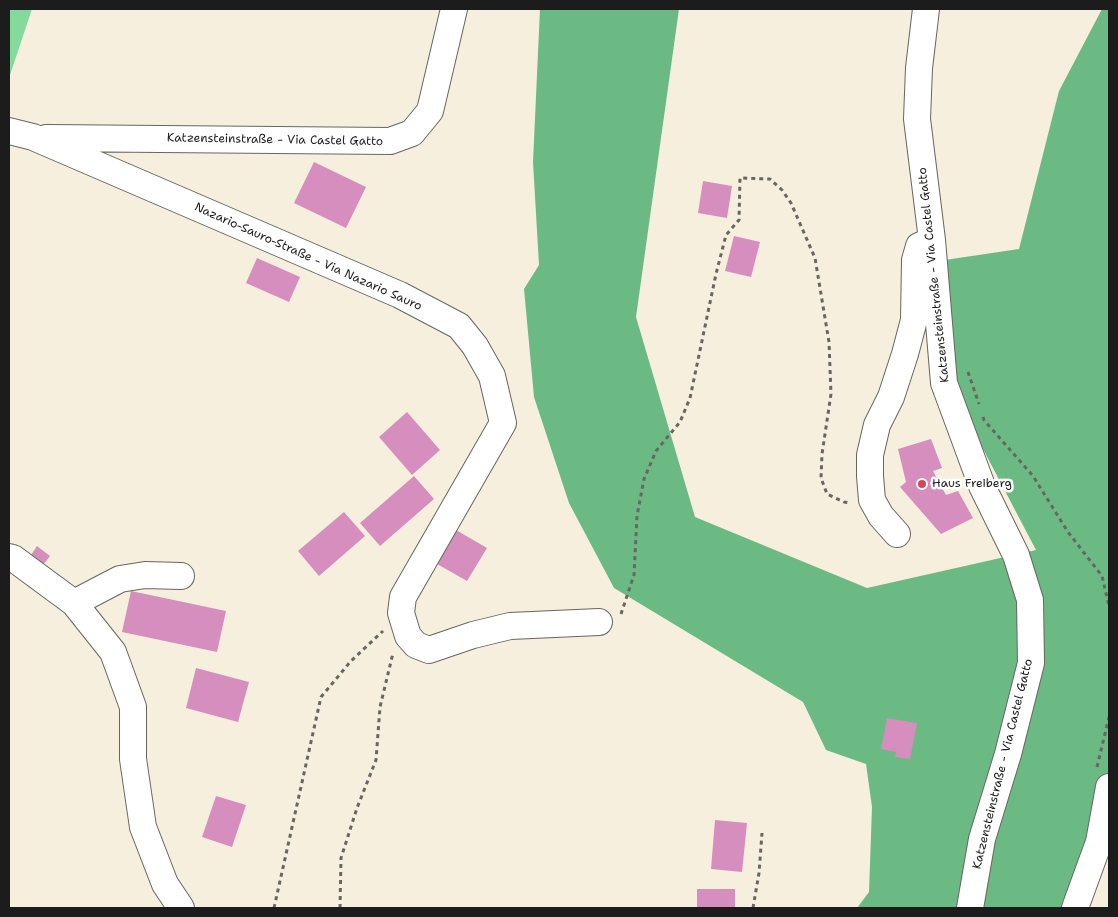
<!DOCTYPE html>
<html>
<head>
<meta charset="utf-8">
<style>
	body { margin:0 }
	#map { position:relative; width:1118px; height:917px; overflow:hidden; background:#f6efdd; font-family:"Shantell Sans",sans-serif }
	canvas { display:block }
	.frame { position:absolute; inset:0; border:10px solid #1c1c1c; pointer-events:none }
</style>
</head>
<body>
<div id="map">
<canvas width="1118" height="917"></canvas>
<div class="frame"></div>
</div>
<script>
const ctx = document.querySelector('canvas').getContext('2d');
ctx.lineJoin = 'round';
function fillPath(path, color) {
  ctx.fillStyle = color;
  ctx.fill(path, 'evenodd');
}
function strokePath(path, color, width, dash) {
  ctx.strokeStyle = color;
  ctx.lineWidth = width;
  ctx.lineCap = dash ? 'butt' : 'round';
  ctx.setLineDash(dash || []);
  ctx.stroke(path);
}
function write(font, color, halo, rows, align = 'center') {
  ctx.font = font + ' "Shantell Sans",sans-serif';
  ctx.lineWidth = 5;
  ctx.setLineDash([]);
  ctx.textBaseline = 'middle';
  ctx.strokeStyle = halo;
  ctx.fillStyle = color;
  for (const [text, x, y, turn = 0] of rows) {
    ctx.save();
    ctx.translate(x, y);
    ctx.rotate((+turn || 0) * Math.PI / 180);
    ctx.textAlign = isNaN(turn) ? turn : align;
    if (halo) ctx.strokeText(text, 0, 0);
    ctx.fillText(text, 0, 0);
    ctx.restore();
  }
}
const green = new Path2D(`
	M9,9H32L9,78Z`);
const forest = new Path2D(`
	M540,9H679L636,317L695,517L867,588L1036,550L961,407L938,261L1019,249L1059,91L1102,9H1109V830L1088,908H857L869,892L872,807L866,764L826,750L803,702L614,588L569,503L534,397L524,289L539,265L533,162Z`);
const building = new Path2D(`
	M314,162L366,187L346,228L294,203Z
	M703,181L732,186L727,218L698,213Z
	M734,236L760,242L751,277L725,271Z
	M257,258L300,277L289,302L246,283Z
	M407,412L440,450L412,475L379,437Z
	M931,439L942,468L933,471L946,495L958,491L973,518L941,534L900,487L906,482L898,449Z
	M414,476L434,499L380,546L360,523Z
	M344,512L365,536L319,576L298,551Z
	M456,530L487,548L467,581L437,564Z
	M37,546L50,556L43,565L31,555Z
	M131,591L226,611L217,652L122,632Z
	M196,668L249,682L238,722L186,708Z
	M887,718L917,723L910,759L895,757L896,752L881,749Z
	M216,796L246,805L232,847L202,837Z
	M715,820L747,823L742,872L711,869Z
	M697,889H735V908H697Z`);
const path = new Path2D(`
	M968,372L979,404
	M983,417L984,420L1033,476L1068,532L1102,576L1109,606
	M621,614L634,575L637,516L644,479L656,451L680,422L690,398L716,274L726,235L739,220L740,178L770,179L782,190L791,203L815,258L829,342L831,394L822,454L821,478L827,494L844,502L850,503
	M1097,767L1109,717
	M274,908L321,697L351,661L383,631
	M340,908L341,858L357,808L376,760L380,707L393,653
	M753,908L759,873L762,833`);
const minor = new Path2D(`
	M926,9L919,68L917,119L932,240L944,383L982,486L1016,555L1030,600L1031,663L1008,754L982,839L970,908
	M9,131L33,137L400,295L459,326L475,346L492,376L503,423L403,597L401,613L408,636L416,645L429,650L473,635L510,626L599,622
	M46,138L390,141L412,133L430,111L454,9
	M897,534L881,516L872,500L870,476V455L877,425L891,397L905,354L914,320L915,260L919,246L932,240
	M9,557L13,558L74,603L113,652L133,707V759L143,827L165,884L181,908
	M74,603L120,579L145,575L181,576
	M1075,908L1099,842L1109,787`);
const markers = [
	[922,484,5,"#d1495b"]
];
const streetNames = [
	["Katzensteinstraße - Via Castel Gatto",275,140,1],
	["Nazario-Sauro-Straße - Via Nazario Sauro",308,257,24],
	["Katzensteinstraße - Via Castel Gatto",934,275,-96],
	["Katzensteinstraße - Via Castel Gatto",1003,764,-76]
];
const poiNames = [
	["Haus Freiberg",932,484]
];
fillPath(green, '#84da9d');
fillPath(forest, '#6bba84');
fillPath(building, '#d68ebe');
strokePath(minor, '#686660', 28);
strokePath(path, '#686660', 3, [4, 4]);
strokePath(minor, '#fff', 26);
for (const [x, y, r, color] of markers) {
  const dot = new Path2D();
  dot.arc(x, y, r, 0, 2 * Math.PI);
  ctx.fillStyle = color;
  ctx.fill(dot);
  strokePath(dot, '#fff', 2);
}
write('12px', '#1c1c1c', '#fff', streetNames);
write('12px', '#1c1c1c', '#fff', poiNames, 'left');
</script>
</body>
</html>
